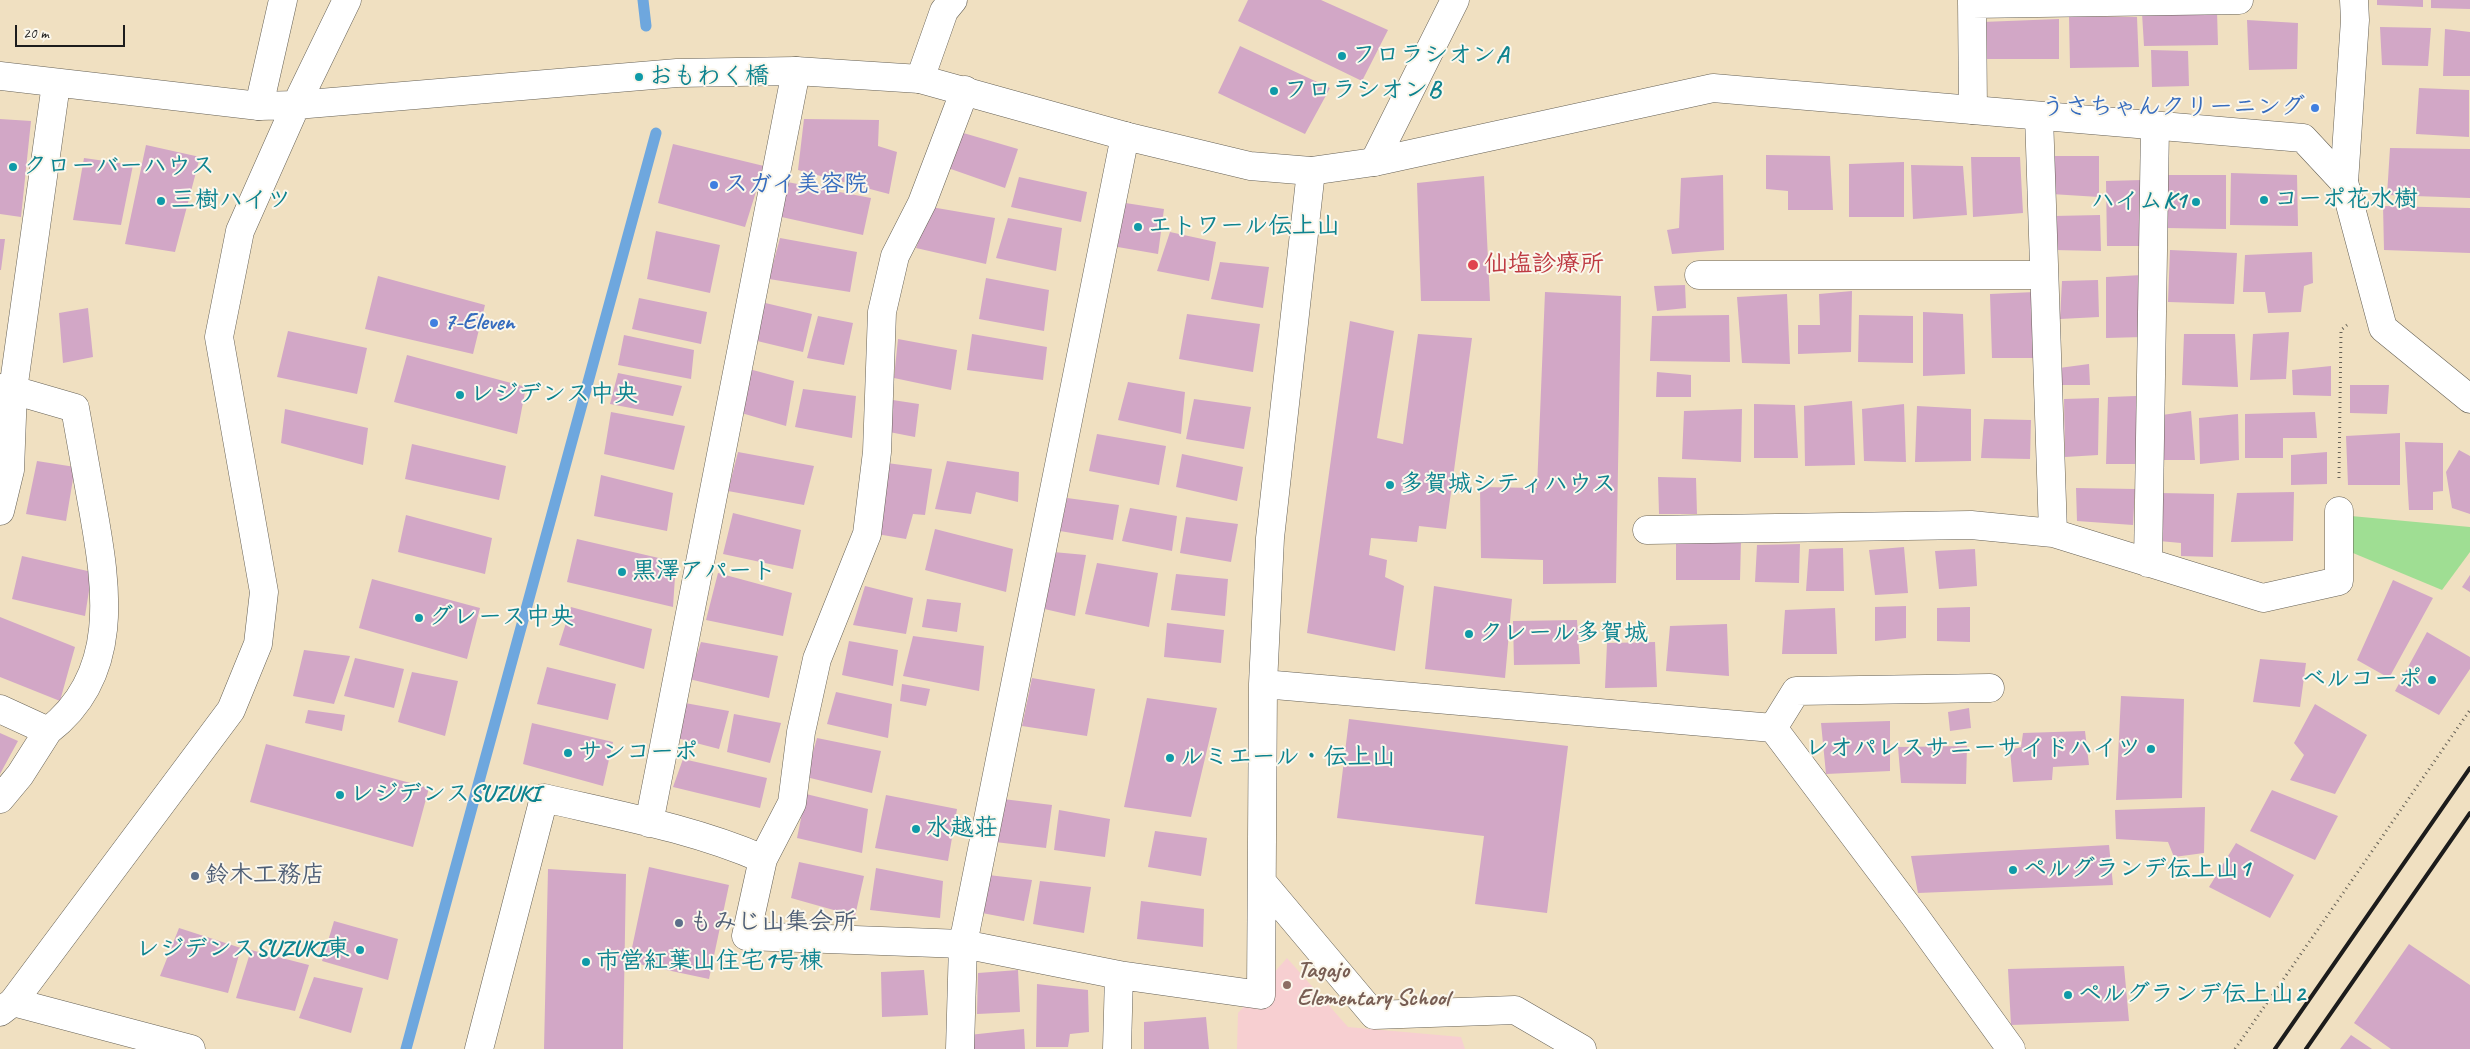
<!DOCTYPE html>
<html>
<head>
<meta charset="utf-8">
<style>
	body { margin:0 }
	#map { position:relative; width:2470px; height:1049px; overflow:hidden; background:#f0e0c1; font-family:Caveat,sans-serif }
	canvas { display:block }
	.scale { position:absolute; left:15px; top:25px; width:110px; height:22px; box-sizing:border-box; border:2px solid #1c1c1c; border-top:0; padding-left:6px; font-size:15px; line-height:18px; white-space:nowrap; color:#1c1c1c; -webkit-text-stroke:4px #fbf7ec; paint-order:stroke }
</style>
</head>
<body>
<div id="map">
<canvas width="2470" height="1049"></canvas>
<div class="scale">20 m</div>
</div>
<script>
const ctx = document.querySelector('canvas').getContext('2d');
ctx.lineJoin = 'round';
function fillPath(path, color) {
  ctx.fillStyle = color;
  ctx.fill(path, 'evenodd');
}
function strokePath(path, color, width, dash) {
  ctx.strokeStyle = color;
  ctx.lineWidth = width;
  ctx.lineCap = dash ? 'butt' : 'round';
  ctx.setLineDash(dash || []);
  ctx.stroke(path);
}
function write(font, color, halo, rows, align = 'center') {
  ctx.font = font + ' Caveat,"Klee One",sans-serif';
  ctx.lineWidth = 4;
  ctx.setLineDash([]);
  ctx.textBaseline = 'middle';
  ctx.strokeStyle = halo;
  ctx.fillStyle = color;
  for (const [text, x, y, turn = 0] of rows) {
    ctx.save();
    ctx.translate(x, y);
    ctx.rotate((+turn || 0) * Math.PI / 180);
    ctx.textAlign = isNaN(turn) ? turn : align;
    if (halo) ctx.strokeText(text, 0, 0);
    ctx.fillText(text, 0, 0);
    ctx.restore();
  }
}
const built = new Path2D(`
	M1287,958L1348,1027L1461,1037L1465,1049H1237L1238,1013Z`);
const green = new Path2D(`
	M2351,516L2470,527V552L2442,590L2353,553Z`);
const stream = new Path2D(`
	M643,0L646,26
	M406,1049L656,133`);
const building = new Path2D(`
	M1248,0H1321L1388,30L1362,81L1238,21Z
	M2377,0H2423V7L2377,5Z
	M2431,0H2470V9L2431,8Z
	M2217,11L2218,45L2144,46L2142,13Z
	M2069,16L2137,17L2139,67L2070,68Z
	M2059,19V59H1985L1982,22Z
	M2247,20L2298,23L2297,69L2249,70Z
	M2380,27L2431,28L2428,66L2382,65Z
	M2445,29L2470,32V76H2443Z
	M1240,46L1330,88L1305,134L1218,93Z
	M2151,50L2188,51L2189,86L2152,87Z
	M2419,88L2469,90V137L2416,134Z
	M0,119L31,121L21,217L0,214Z
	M804,119L879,120L878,146L897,152L889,194L798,170Z
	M960,132L1018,149L1005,188L948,168Z
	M673,144L764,166L745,227L658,203Z
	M146,145L200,157L175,252L125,244Z
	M2390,148L2470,149V198L2387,195Z
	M1766,155L1830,156L1833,210H1788V191L1766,189Z
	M2053,156H2099V197L2051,194Z
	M1971,157H2020L2023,213L1973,217Z
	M84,158L133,165L121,225L73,220Z
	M1904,162V217H1849V164Z
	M1911,165L1963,166L1967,215L1913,219Z
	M2231,173L2297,175L2298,226L2230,225Z
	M1723,175L1724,250L1672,254L1667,230L1679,228L1681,178Z
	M2167,175H2226V229L2166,228Z
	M1484,176L1490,301H1421L1417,183Z
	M1019,177L1087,192L1081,222L1011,207Z
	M2142,180V246H2107L2106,181Z
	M782,181L871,198L863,235L777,216Z
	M1119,202L1164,209L1158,254L1112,246Z
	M2383,206L2470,208V253L2384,250Z
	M931,207L995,218L986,264L916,248Z
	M2100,215L2101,251L2054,250V216Z
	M1008,218L1062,228L1056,271L996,258Z
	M656,231L720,245L710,293L647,279Z
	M1170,232L1216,242L1209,281L1157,271Z
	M780,238L857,252L850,292L769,279Z
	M0,239H5L1,270H0Z
	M2170,250L2237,253L2234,304L2168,302Z
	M2312,252L2313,283L2304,286L2301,312L2268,313L2265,292H2243L2245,255Z
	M1220,262L1269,267L1263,308L1211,299Z
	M2142,275L2143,337L2106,338V277Z
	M378,276L485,305L473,354L365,329Z
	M986,278L1049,290L1044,331L979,319Z
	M2098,280L2099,317L2060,319L2062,281Z
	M1685,285L1686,308L1657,311L1654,286Z
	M1852,291L1851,352L1798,354V325H1820L1819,294Z
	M1545,292L1621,296L1616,583L1543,584V560L1481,558L1480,487L1537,488Z
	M2035,292L2037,358H1992L1990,294Z
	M1787,294L1790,364L1742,363L1737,297Z
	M639,298L707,312L701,344L632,329Z
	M761,302L812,314L803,352L753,340Z
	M88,308L93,357L63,363L59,313Z
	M1923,312L1963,314L1965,374L1923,376Z
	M1187,314L1260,324L1253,372L1179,359Z
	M1729,315L1730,362L1650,361L1652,316Z
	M1859,315L1913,316V363L1858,362Z
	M818,316L853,323L844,365L807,358Z
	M1350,321L1394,331L1377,438L1403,444L1418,334L1472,338L1446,529L1419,526L1417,542L1371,538L1369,555L1387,560L1385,577L1404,586L1395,651L1307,633Z
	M288,331L367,348L357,394L277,377Z
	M2289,332L2286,379L2250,380L2253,334Z
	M972,334L1047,347L1043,380L967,370Z
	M2184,334H2235L2238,387L2182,385Z
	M624,335L694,350L691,379L618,365Z
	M898,339L957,350L951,390L894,378Z
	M407,355L526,387L517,434L394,402Z
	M2089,364L2090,385H2062L2059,368Z
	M2331,366V396L2293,395L2292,370Z
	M749,369L794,381L786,426L738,412Z
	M1657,372L1691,375V397H1656Z
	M618,373L682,386L673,416L610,404Z
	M1128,382L1185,392L1181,434L1118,420Z
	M2350,385H2389L2387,414L2350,413Z
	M803,389L856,396L852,438L795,427Z
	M2136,396V464H2106L2108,397Z
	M2099,398L2098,455L2065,457L2064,399Z
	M886,399L919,404L915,437L884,431Z
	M1194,399L1251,407L1244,449L1186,439Z
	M1852,401L1855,465L1805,466L1804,406Z
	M1754,404L1795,405L1798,458H1754Z
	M1904,404L1906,462L1864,461L1862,409Z
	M1917,406L1971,409V461L1915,462Z
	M285,409L368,428L363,465L281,443Z
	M1742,409L1741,462L1682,459L1684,411Z
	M2191,411L2195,460H2163L2162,415Z
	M611,412L685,426L674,470L604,454Z
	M2315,412L2317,438H2283V458H2245V414Z
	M2238,414L2239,460L2200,464L2199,418Z
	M1984,419L2031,420L2030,459L1981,458Z
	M2400,433V485H2348L2346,436Z
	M1097,434L1166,446L1159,485L1089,471Z
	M2405,442L2443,443V491L2433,492V510H2409Z
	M412,444L506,466L499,500L405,479Z
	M2459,450L2470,456V514L2452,508L2446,472Z
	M738,452L814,466L804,505L728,491Z
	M2327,452V484L2291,485V455Z
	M1182,454L1243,467L1237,501L1176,487Z
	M37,461L75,467L66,521L26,514Z
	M947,461L1019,472L1018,502L976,492L971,514L935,509Z
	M887,463L932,469L925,515L913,514L906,539L877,534Z
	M601,475L673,493L667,531L594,516Z
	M1658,477L1696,478L1697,514H1659Z
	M2076,488L2135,489L2133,525L2077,521Z
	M2294,492L2293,541L2231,542L2237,493Z
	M2159,493L2214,494L2213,557L2181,556V543L2159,541Z
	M1067,498L1119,505L1113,540L1060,531Z
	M1130,508L1177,516L1172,551L1122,541Z
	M733,513L801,530L793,569L723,554Z
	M406,515L492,538L485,574L398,552Z
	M1186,517L1238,524L1231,562L1180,553Z
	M935,529L1013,549L1006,592L925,570Z
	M577,539L676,562L673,607L567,582Z
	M1741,541L1740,580H1676V543Z
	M1800,544L1799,583L1755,582L1757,545Z
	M1904,547L1908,593L1875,595L1869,550Z
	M1843,548L1844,591H1806L1809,549Z
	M1975,549L1977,586L1939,589L1935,551Z
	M1053,552L1086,555L1075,616L1040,608Z
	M22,556L92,572L85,616L12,599Z
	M1097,563L1158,573L1149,627L1085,614Z
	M718,573L792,593L783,636L706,620Z
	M1176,574L1228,579L1225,616L1171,610Z
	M2470,575V592L2462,587Z
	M372,579L480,608L467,659L359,628Z
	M2393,580L2433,598L2389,678L2357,660Z
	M865,586L913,598L906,634L853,625Z
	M1434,586L1512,599L1505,678L1425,669Z
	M927,599L961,603L957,632L922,627Z
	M1906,606V638L1875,641V607Z
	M571,607L652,629L644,669L559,645Z
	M1970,607V642L1937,641V608Z
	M1835,608L1837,654H1782L1785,610Z
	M0,617L75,647L60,701L0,677Z
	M1577,620L1580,664L1514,665L1513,621Z
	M1167,623L1224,630L1221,663L1164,657Z
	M1727,624L1729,676L1666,671L1670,626Z
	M2427,632L2470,657V669L2439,715L2395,691Z
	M913,636L984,646L979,691L903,676Z
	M849,641L898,650L893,686L842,675Z
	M701,642L778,656L769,698L689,679Z
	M1655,642L1657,687L1605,688L1607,643Z
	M304,650L350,656L334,704L293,696Z
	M355,658L404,669L394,708L344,696Z
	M2260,659L2306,663L2300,707L2253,702Z
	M547,667L616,684L608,720L537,704Z
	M412,672L458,681L445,736L398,722Z
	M1032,678L1095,689L1087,736L1022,726Z
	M902,684L930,689L926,706L900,701Z
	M836,692L892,704L888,738L827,724Z
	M2121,696L2184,699L2182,798L2116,800Z
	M1147,698L1217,708L1191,817L1124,807Z
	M685,703L729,711L719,749L677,738Z
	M2315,704L2367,735L2335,794L2290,780L2304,755L2294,743Z
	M1969,708L1971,728L1950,731L1948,712Z
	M308,710L345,715L342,731L305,723Z
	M734,714L781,723L770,763L727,752Z
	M1349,719L1568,746L1547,913L1475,904L1484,836L1337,818Z
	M1890,721V771L1826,774L1821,723Z
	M532,723L613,742L603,786L523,764Z
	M2085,731L2089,765L2053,767L2052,780L2013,782L2010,750L2021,747L2023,733Z
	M0,733L18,741L0,774Z
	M817,738L881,751L872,793L806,777Z
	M266,744L429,788L413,847L250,802Z
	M1967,746L1966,784L1901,783L1898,747Z
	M683,759L767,778L760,808L673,787Z
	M2272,790L2338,816L2315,860L2250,831Z
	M806,794L868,809L862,853L797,838Z
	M886,795L957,809L948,861L875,848Z
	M1003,799L1052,805L1046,848L995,842Z
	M2205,807L2204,853L2174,857L2168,842L2116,839L2115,810Z
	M1059,810L1110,819L1105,857L1054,850Z
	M1155,831L1207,838L1201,876L1148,867Z
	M2236,843L2294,875L2270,918L2209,887Z
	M2109,845L2113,885L1918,893L1911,856Z
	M799,862L864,876L855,916L791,898Z
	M649,867L729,885L709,979L629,962Z
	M876,868L943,881L940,918L870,910Z
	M548,869L626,874L623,1049H544Z
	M988,875L1032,880L1024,921L982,913Z
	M1040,881L1091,887L1084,933L1033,924Z
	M1141,901L1204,909L1203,947L1137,939Z
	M334,921L398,939L388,980L322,961Z
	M179,928L241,948L228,993L160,976Z
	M2409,944L2470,985V1049H2391L2354,1023Z
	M251,950L309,965L295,1011L236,998Z
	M2124,966L2129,1021L2011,1025L2008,969Z
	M924,970L928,1015L882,1017L881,972Z
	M1018,970L1020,1012L977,1014L978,973Z
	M314,977L363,988L351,1033L299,1018Z
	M1037,984L1088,990L1089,1032L1070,1034L1068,1047H1036Z
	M1206,1017L1209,1049H1144V1022Z
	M1024,1029L1025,1049H970L969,1035Z
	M2351,1035L2372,1049H2340Z`);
const path = new Path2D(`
	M2339,478L2341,330L2347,325
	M2235,1049L2470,710`);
const street = new Path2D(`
	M1972,0L1973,110
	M1972,4L2239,0
	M920,79L944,11L953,0
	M259,106L283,0
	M1374,162L1455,0
	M2344,182L2355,20L2354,0
	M1699,275H2044
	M0,388L13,390L56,84
	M0,511L10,470L13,390L75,408C81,442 87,476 93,509C107,588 121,675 48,731L0,709
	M1647,530L1971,525L2053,533L2039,116
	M2053,533L2263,598L2339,581V511
	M2148,563L2155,126
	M1263,684L1270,538L1311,171
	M1773,728L1796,691L1990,688
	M0,799L20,775L48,731
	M649,823L796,71
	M763,859L792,803L801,732L817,659L867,534L877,452L882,312L895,256L922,203L965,90
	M1262,882L1374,1015L1515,1010L1582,1049
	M13,1002L191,1049
	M479,1049L544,798C617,815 694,829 763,859L746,936L963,944L1119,975L1261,995L1263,684L1773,728L1914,915L2011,1049
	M960,1049L963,944L1125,136
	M1117,1049L1119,975`);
const secondary = new Path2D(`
	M347,0L296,105L677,73L796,71L920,79L1125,136L1250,166L1311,171L1374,162L1713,88L2303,138L2344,182L2383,328L2470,399
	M0,76L259,106L296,105L240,231L219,337L264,592L258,644L231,710L13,1002L0,1012`);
const rail = new Path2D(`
	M2275,1049L2470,768
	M2306,1049L2470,813`);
const markers = [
	[1342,56,5,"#0f9aa8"],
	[639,77,5,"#0f9aa8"],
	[1274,91,5,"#0f9aa8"],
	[2315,108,5,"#3f7fe0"],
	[13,167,5,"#0f9aa8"],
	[714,185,5,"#3f7fe0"],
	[2264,200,5,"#0f9aa8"],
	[161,201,5,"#0f9aa8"],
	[2196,202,5,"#0f9aa8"],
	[1138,227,5,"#0f9aa8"],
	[1473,265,6,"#e0444e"],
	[434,323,5,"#3f7fe0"],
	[460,395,5,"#0f9aa8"],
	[1390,485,5,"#0f9aa8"],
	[622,572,5,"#0f9aa8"],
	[419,618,5,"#0f9aa8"],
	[1469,634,5,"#0f9aa8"],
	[2432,680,5,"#0f9aa8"],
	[2151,749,5,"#0f9aa8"],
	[568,753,5,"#0f9aa8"],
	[1170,758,5,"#0f9aa8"],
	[340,795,5,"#0f9aa8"],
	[916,829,5,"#0f9aa8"],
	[2013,870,5,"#0f9aa8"],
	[195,876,5,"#5c6f8a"],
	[679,923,5,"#5c6f8a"],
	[360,950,5,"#0f9aa8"],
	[586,962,5,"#0f9aa8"],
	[1287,985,5,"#8d6e63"],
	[2068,995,5,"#0f9aa8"]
];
const cultureNames = [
	["フロラシオンA",1352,56],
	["おもわく橋",649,77],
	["フロラシオンB",1284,91],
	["クローバーハウス",23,167],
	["コーポ花水樹",2274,200],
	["三樹ハイツ",171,201],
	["ハイムK1",2186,202,"right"],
	["エトワール伝上山",1148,227],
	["レジデンス中央",470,395],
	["多賀城シティハウス",1400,485],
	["黒澤アパート",632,572],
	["グレース中央",429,618],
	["クレール多賀城",1479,634],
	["ベルコーポ",2422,680,"right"],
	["レオパレスサニーサイドハイツ",2141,749,"right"],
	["サンコーポ",578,753],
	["ルミエール・伝上山",1180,758],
	["レジデンスSUZUKI",350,795],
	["水越荘",926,829],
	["ペルグランデ伝上山1",2023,870],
	["レジデンスSUZUKI東",350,950,"right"],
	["市営紅葉山住宅1号棟",596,962],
	["ペルグランデ伝上山2",2078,995]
];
const shopNames = [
	["うさちゃんクリーニング",2305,108,"right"],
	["スガイ美容院",724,185],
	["7-Eleven",444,323]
];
const healthNames = [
	["仙塩診療所",1484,265]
];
const serviceNames = [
	["鈴木工務店",205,876],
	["もみじ山集会所",689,923]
];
const educationNames = [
	["Tagajo",1297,971],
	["Elementary School",1297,999]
];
fillPath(built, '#f7cfd1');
fillPath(green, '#9fde93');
strokePath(stream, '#6ea7de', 11);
fillPath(building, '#d2a7c6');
strokePath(street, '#666156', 29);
strokePath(secondary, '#666156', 29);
strokePath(path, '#666156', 3, [1, 4]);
strokePath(street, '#fff', 28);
strokePath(secondary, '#fff', 28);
strokePath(rail, '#1c1c1c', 4);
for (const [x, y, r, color] of markers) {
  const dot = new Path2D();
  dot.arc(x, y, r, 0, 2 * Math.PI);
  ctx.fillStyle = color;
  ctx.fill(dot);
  strokePath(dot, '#fbf7ec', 2);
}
write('bold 24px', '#0d838f', '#fbf7ec', cultureNames, 'left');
write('bold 24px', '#366cbe', '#fbf7ec', shopNames, 'left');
write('bold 24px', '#be3a42', '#fbf7ec', healthNames, 'left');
write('bold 24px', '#4e5e75', '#fbf7ec', serviceNames, 'left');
write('bold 24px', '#785e54', '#fbf7ec', educationNames, 'left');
</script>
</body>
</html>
